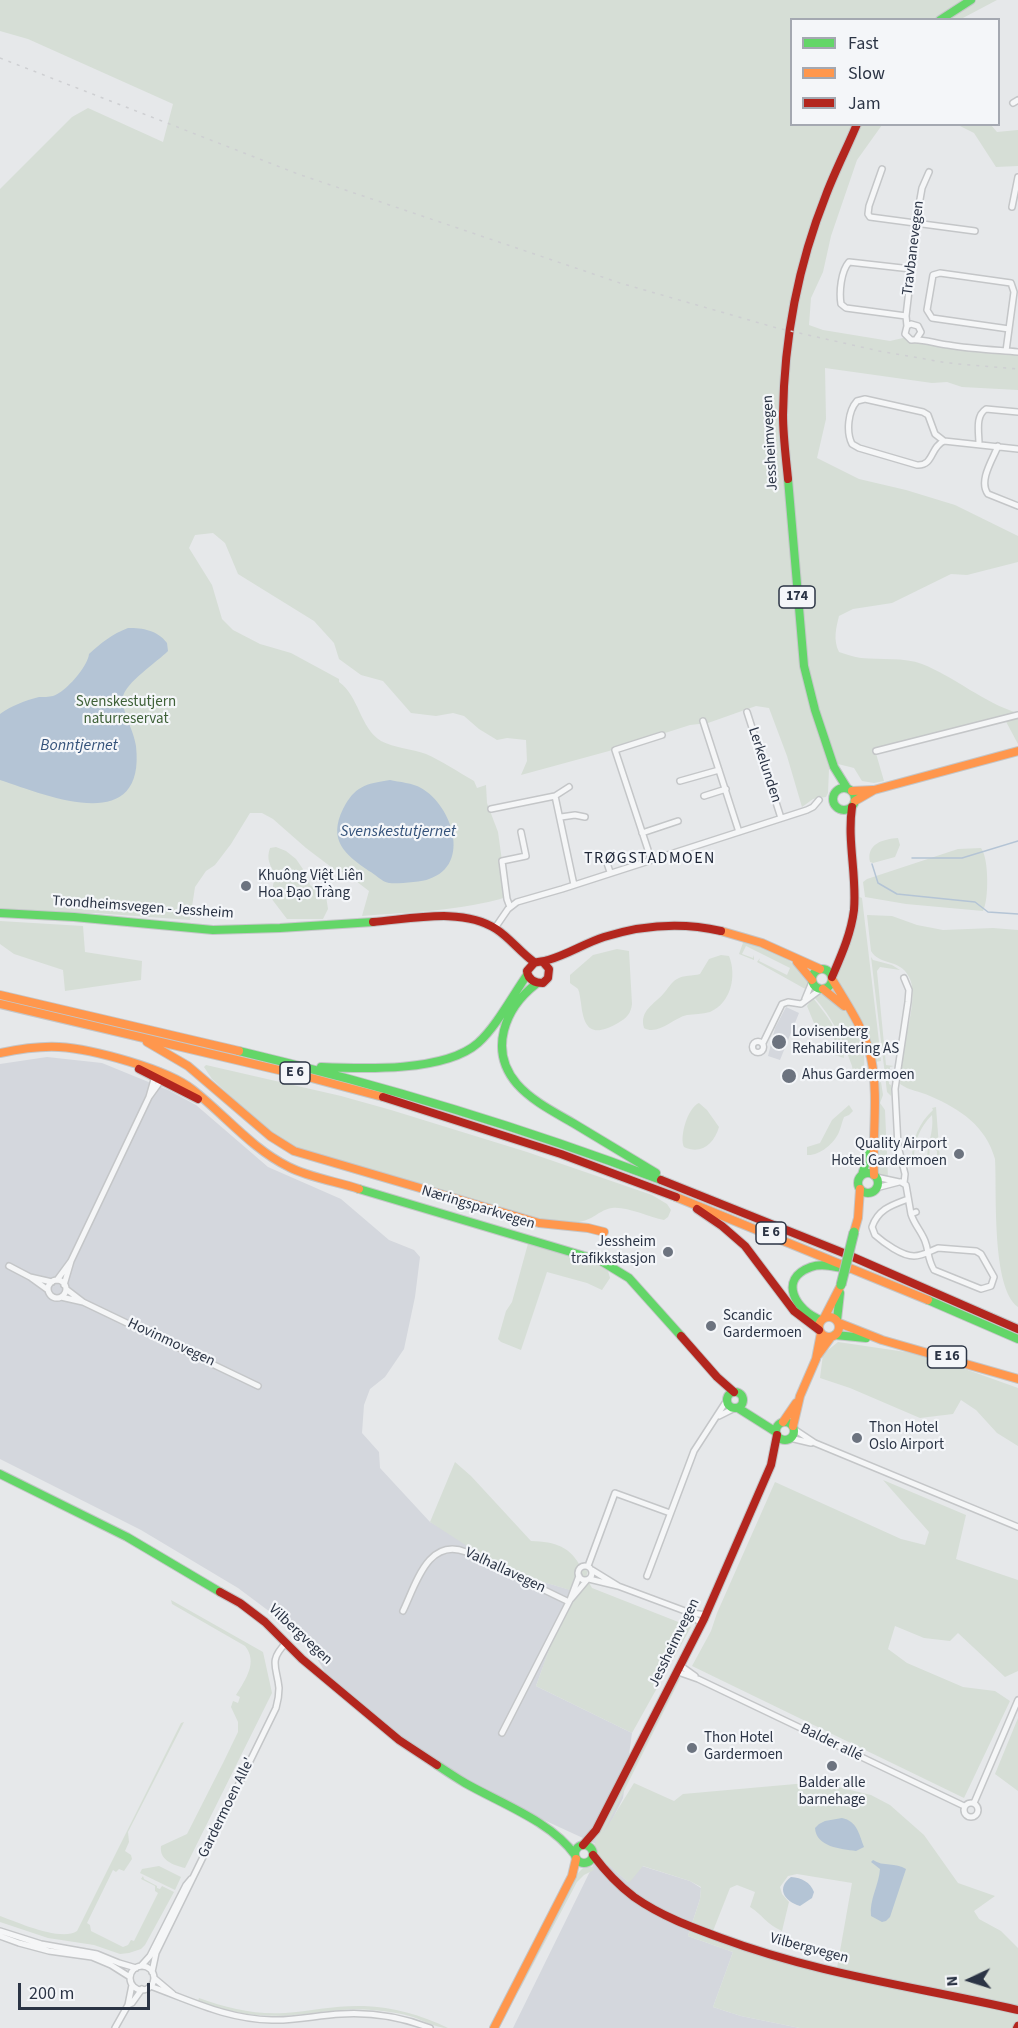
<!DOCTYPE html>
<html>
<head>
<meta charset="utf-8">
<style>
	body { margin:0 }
	#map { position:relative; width:1018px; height:2028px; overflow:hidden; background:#e6e8ea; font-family:"Source Sans 3",sans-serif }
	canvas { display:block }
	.legend { position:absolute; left:790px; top:18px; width:210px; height:108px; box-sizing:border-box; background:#f4f6f9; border:2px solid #a4a8b1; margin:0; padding:8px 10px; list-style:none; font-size:18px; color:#2b3445 }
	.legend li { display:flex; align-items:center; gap:12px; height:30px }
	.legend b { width:30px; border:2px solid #a4a8b1 }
	.north { position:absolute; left:940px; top:1950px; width:60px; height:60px; -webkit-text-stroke:4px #f4f6f9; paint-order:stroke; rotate:266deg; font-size:16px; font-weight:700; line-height:24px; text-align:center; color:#2b3445 }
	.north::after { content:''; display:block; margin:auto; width:21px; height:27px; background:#2b3445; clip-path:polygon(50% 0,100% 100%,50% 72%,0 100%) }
	.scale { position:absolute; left:18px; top:1983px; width:132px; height:27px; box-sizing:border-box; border:3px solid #2b3445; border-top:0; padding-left:8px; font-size:18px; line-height:21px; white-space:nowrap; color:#2b3445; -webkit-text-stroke:4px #f4f6f9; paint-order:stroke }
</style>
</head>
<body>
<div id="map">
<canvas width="1018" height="2028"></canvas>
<ul class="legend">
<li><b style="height:8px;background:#63d668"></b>Fast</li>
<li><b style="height:8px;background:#ff974d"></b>Slow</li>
<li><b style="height:8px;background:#b3261e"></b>Jam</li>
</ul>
<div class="north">N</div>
<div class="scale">200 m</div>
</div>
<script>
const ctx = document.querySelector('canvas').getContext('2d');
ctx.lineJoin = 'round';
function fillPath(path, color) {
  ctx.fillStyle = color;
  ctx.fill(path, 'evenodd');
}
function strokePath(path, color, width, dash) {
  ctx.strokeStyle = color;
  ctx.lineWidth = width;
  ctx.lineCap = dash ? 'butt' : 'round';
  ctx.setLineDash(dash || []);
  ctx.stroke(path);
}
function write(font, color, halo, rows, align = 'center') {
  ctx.font = font + ' "Source Sans 3",sans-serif';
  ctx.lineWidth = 4.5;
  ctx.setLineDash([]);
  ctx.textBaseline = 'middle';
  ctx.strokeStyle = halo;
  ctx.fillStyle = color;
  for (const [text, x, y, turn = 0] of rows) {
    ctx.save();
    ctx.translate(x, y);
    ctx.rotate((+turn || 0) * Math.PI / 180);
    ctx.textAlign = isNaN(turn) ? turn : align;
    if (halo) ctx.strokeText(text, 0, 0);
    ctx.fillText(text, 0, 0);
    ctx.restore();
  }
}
const built = new Path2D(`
	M786,1007L799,1013L780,1060L768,1056L775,1028Z
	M47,1057L102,1063L168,1090L196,1105L268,1167L341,1199L389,1240L414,1250L420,1257L415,1297L404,1349L385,1377L370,1389L364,1405L362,1433L379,1452L380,1468L430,1522L540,1581L571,1590L536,1686L632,1733L623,1798L609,1826L596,1844L485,1793L423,1754L332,1684L305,1638L238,1588L141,1530L0,1459V1064Z
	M598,1855L628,1882L642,1866L690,1881L701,1888L700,1899L688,1936L733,1952L713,2007L741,2016L800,2028H513Z`);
const green = new Path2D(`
	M0,0H997L961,19L792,20V124L882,125L857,160L831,236L823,272L811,298L809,325L823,330L890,341L916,335L952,345L1018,350V390L962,387L947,382L932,383L825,368L826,419L817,458L859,479L906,490L955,505L1018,536V562L967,575L951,574L892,603L853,609L839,616C836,628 833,640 839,652C846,654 854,657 861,658C881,660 904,657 922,664C955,677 984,703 1018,713V744L1003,716L875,750L884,781L874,783L862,781L854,768L838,764L829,769L828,793L826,797L813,799L802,807L787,756L769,708L756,706L708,723L690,725L609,751L521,775L527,761L526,740L507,738L497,740L479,729L464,716L453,713L436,716L411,713L383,681L361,675L339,659L334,643L314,621L238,574L225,543L213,533L195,535L189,548L212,585L222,619L233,630L260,644L291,653L339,679V682C359,696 360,728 381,741C394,748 412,749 426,754C442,761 458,772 474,781L477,788L486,785L487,803L498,832L507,897C461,911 411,912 362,916L369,891L344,872L339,873L306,848L273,819L262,813H250L231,844L215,865L206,871L195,887L190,920L95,913H86L161,921L0,912V189L72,117L88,108L163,142L173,104L28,39L0,31Z
	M958,125H991L997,132L1018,130V166L996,167L974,133Z
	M898,838L900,845L895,857L873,863L870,862C866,844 883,839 898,838Z
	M276,847L286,851L296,859L307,875L310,885L326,896L328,909L323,919H287L271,898L275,874C270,865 266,859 270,848Z
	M981,848C989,858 989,900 983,911L906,904L865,897L863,882L867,879L958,849Z
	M857,896L862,898L880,1050L881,1061L875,1062L837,980V974Z
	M867,915L892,916L917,925L943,930L993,928L1018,930V1307C991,1288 997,1191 995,1159C986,1126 960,1109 930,1096C919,1091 910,1091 900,1084C901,1071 903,1057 905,1043C908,1025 914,1006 912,988C912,982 909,976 905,971C895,960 879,964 871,951Z
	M0,921L83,926L85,952L142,961L141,980L65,991L63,970L14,954L0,944Z
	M744,940C761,947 816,965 807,990L757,962L760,958L759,961L787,975L790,968L746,946L742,954L753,958L754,955V960L739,954Z
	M617,949L629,951L632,1004C631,1013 627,1018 618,1023C593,1037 584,1031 581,1003C580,999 580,993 578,989C576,987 572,985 570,983V975L593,955Z
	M721,955L729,956C737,976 731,1003 710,1012C702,1014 694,1014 687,1015C673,1018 658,1036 644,1028C639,1010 655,1004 664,993C668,989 671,982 677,979C683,975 693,976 700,974L709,959Z
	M871,957L873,960L892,965L900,970L880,967L877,971L886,1065L894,1066L890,1067L889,1084L891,1085V1096L887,1092Z
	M820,994C844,995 860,1035 864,1056C865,1065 863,1069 864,1078L854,1080C853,1076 853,1070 852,1066C843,1040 832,1017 814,997Z
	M813,998C826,1014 844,1037 844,1058L832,1054L834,1039L829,1033H818L807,1006Z
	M206,1065L341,1096L391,1110L527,1152L652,1195L667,1204L671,1210L668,1217L664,1220C649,1217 626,1206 612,1208C604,1209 598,1214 591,1218C577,1225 564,1223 549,1222L298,1148C265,1133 239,1103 212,1079L204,1067Z
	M881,1082L883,1095L880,1103L885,1110L888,1178L880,1176L876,1169L878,1083Z
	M699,1103L707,1110L719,1127C714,1144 701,1155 684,1147C679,1137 688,1107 699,1103Z
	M849,1105L853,1111L849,1115L844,1117C842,1122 841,1127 839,1132C834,1144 819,1156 807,1155V1147L820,1143L832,1120Z
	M936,1107L940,1160L937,1161V1151L930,1144L929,1161H927C927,1142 934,1134 932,1115C920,1127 914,1141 914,1158H912C912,1139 919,1123 933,1110L932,1108Z
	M529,1240L606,1264L610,1278L602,1290L587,1283L547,1272L521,1350L501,1342L498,1339L506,1311L512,1302Z
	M838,1342L926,1355L1018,1388V1446L997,1433L976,1410L961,1400L953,1414L920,1418L850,1388L820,1378L823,1354Z
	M455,1462L471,1476L531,1541C556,1542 570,1546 582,1569L588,1571L586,1577L592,1588L691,1627L632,1733L536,1686L570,1590L540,1581L484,1557L430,1522Z
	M883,1480L966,1515L956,1559L1018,1580V1671L1005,1677L958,1633L950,1641L924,1638L895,1626L888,1649L907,1663L963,1687L995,1691L1010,1701L964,1798L692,1666L711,1631L717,1613L775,1482L901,1539L925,1545L929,1532Z
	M171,1600L263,1652L272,1693L185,1868C173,1865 159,1860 161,1846L187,1834L223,1763L238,1732V1722L231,1707L233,1701L238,1703L240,1697L236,1695C246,1679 258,1662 245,1646L172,1604Z
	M681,1677L602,1835L634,1783L674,1801L683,1794L818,1782L871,1795L890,1805L924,1835L958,1883L995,1896L974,1911L979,1919L1001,1931L1018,1948V2028H800L741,2016L713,2007L733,1952L688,1936L700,1899L701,1887L690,1881L643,1866L629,1883L602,1859L601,1861L596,1857L594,1847L596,1838L678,1679ZM797,1874L852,1883L837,1968L778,1955L713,1931L730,1888L737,1885L755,1892L750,1907C763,1915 766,1924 782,1931L789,1902L782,1894L780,1887L788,1876Z
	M1018,1718V1791L995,1774Z
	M184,1722L128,1832L129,1842L125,1851L131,1855L132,1859L124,1871L119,1869L116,1872L113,1870L87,1923L90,1925L91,1931L123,1947L128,1945L131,1940L134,1941L158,1893L155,1891V1886L141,1879L143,1876L144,1879L157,1886V1888L160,1889L162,1886L174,1892L145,1945L141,1949L129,1953L120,1954L94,1945L48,1938L0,1922V1916C17,1922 61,1942 77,1931L181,1723Z
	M159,1866L181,1877L175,1890L140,1873L142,1869Z
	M588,1866L593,1867L594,1870L584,1875L577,1882L519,1991L521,1984L577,1874L584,1867Z
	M199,1998C227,2008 255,2015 285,2013C311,2011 337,2005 364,2006C393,2007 421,2015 448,2028C436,2028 424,2021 413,2017C400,2013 386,2011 372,2010C345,2007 320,2013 293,2015C261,2018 228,2013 198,2001Z`);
const water = new Path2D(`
	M128,628C143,628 157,630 167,643L168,651C157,662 125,683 123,697C121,711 134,730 136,746C146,838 46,795 0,780V714C13,705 24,701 39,697C43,697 49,697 53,696C66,692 88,666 89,654C101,643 112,634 128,628Z
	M390,780C399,782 413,783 421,788C452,805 472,865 429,879C422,882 396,884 389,883C382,882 375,874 369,871C344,854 328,840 343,809C355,786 365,784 390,780Z
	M842,1818C857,1821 859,1834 864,1847L856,1851C841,1849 816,1847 815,1828L819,1824L825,1821Z
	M873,1860C883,1867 896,1862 906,1869L890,1917L886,1921L882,1922L871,1916C869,1900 879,1885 880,1869L871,1862Z
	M791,1877C802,1878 810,1882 814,1892L812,1898L800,1906C784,1901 776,1888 791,1877Z`);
const stream = new Path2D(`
	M912,858H962L1018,841
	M872,864L878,883L897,894L975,902L988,912L1018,914`);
const street = new Path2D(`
	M1013,103L1018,100
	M882,169L869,206L868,214L870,217L975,231
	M1012,207L1018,177
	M906,316L846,308L841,304C839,292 841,271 849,262L911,269
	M907,326L906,316L919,205L922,188L929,172
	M917,338L921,332L918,326L911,324L907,326L905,334L911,340C920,338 937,344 948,345C971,349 995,350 1018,352
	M1006,351L1014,292L1011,283L940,273L933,275L927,310L932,318L1009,329
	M865,399L923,412L928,415L935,434L944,441C930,447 934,466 917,465L859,448L852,444C846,432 848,411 857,401Z
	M944,441L1018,449
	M979,444C979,432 975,416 986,409L1018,412
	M998,446C993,459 978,481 988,494L1018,506
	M747,712L781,818
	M703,721L739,832
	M876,751L1018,715
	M680,781L719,770
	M555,796L569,787
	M704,796L726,789
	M491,809L555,796L574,885
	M561,817L575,815L585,817
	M642,833L678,821
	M651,859L615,750L662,735
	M607,863L610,872
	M510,907L507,899L502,861L526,856L521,832
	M495,928L508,909L517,902L562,889L807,810L813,807L819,800
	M805,999L812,982
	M752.5 1047a5.5 5.5 0 1 1 11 0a5.5 5.5 0 1 1-11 0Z
	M763,1043L782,1004L788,1002L801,1004L821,989
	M161,1072L162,1079L149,1097L155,1076Z
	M876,1177L899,1182L876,1188
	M901,1182L906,1185L911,1214L916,1212
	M904,1183L905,1174L898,1146L895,1089L908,1002L909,990L904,978
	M908,1199C892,1205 878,1209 872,1227L875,1235C884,1243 902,1256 914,1256C923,1256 930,1251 938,1248L976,1251L981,1254L994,1277L991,1286L981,1289L934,1270C927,1258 929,1251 925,1241C921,1231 914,1224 911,1214
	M71,1261L149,1097
	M9,1266L30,1277
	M57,1280L71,1261L64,1285
	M48 1289a9 9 0 1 1 18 0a9 9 0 1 1-18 0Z
	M48,1290L30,1277L52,1282
	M61,1297L83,1302L66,1289
	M83,1302L258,1386
	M719,1416L735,1408
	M794,1429L815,1443L1018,1527
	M790,1438L811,1443
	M588,1566L615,1493L670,1513
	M578 1573a7 7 0 1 1 14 0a7 7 0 1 1-14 0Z
	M647,1576L694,1451L727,1400
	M589,1579L618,1586L592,1570
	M618,1586L685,1611L701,1623
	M571,1599L587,1580
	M403,1611C416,1584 428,1537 466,1552L569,1602
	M687,1612L705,1615
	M681,1666L695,1676
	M678,1672L698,1679L964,1806
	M502,1733L570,1600L579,1576
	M964 1810a7 7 0 1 1 14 0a7 7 0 1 1-14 0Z
	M974,1803L1018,1700
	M0,1931L41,1944L97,1954L119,1963L136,1968
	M0,1936L19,1943L49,1951L92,1957L111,1965L130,1977
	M141,1966L150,1956L186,1885L191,1879
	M130 1978a12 12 0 1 1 24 0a12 12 0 1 1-24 0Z
	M152,1972L156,1953L276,1708C278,1701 279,1695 279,1688C277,1667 268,1661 286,1643
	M154,1978L173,1994
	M150,1986C192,2001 226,2019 272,2020C295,2021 318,2015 341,2014C372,2012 401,2017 430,2028
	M128,2005L132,2003L142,1989
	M115,2028L128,2005L132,1985`);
const fast = new Path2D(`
	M940,20L971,0
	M788,479L804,666L815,710L834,767L847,788
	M833 799a11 11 0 1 1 22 0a11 11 0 1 1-22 0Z
	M0,913L74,917L213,930L280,928L373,922
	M812 979a10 10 0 1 1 20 0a10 10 0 1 1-20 0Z
	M536,984C505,1008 488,1050 517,1084C532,1101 554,1112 573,1123C601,1140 628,1156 656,1173
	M239,1051C382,1085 524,1128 661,1180
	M321,1067C364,1069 445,1072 478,1043C496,1027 513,995 527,975
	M858 1183a10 10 0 1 1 20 0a10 10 0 1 1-20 0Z
	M862,1175L869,1151
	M359,1189L601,1261L629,1278L681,1336
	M928,1300L1018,1339
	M821,1320C796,1311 777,1279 811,1267C822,1263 836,1267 848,1269
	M837,1320L840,1293
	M835,1335L866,1338
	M727 1400a8 8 0 1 1 16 0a8 8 0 1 1-16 0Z
	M738,1408L776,1432
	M776 1431a9 9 0 1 1 18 0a9 9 0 1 1-18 0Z
	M0,1474L127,1537L220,1592
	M437,1765C446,1771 455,1777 465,1783C500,1803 552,1822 575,1855
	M575 1854a9 9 0 1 1 18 0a9 9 0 1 1-18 0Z`);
const slow = new Path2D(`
	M852,791L873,790
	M855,801L874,790L1018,751
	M721,931L762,943L820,969
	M797,962L812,980
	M832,979C847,1004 865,1030 871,1058C879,1096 872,1136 874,1175
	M823,989L844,1006
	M0,995L239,1051
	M0,1004L304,1076L383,1097
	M147,1042L188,1066L270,1136L294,1151L539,1223L588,1228L604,1232
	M0,1053C19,1049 39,1046 59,1047C92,1049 167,1069 193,1090C225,1115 252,1149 289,1167C308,1177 338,1182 359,1189
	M676,1197L928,1300
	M854,1232L858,1218L860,1189
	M819 1327a10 10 0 1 1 20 0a10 10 0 1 1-20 0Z
	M824,1318L841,1285
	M839,1323L882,1340L1018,1379
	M818,1355L831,1337
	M783,1422L796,1403
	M793,1426L800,1396L816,1359L821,1333
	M494,2028L572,1876L576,1859`);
const jam = new Path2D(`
	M788,479C786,458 783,436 783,415C784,340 798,265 826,195C835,171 847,148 857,124
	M373,922C411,919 463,907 496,929C510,938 520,952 534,962
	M543,962L549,969L548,978L543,983C535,983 528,980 527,971L534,963C539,961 543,962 548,960C567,955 585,943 604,937C642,925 682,922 721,931
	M832,977C841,956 851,934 854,910C857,875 847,842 852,807
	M139,1069L198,1099
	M383,1097L561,1154L676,1197
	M661,1180L846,1254L1018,1329
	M697,1209L722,1226L745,1246L794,1311L819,1330
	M681,1336L717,1377L734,1392
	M220,1592L240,1603L265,1622L302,1659L399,1740L437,1765
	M583,1845L596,1830L704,1619L771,1465L777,1435
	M593,1855C605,1871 618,1885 634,1897C661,1916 691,1927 721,1938C817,1974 918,1987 1018,2010
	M1017,2028L1018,2026`);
const rail = new Path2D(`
	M0,58L298,174L620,283L777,328L879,351L948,363L1018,369`);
const fastBridge = new Path2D(`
	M841,1285L854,1232`);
const markers = [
	[246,886,6,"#6c737f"],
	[779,1042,8,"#6c737f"],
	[789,1076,8,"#6c737f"],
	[959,1154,6,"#6c737f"],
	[668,1252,6,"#6c737f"],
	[711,1326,6,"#6c737f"],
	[857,1438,6,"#6c737f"],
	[692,1748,6,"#6c737f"],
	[832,1766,6,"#6c737f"]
];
const shields = [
	[797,597,36],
	[295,1073,30],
	[771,1233,30],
	[947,1357,39]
];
const shieldNames = [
	["174",797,597],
	["E 6",295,1073],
	["E 6",771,1233],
	["E 16",947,1357]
];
const streetNames = [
	["Travbanevegen",914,248,-83],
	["Jessheimvegen",771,443,-93],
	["Lerkelunden",764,765,72],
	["Trondheimsvegen - Jessheim",143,908,4],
	["Næringsparkvegen",478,1208,17],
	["Hovinmovegen",171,1343,25],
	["Valhallavegen",505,1571,25],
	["Vilbergvegen",300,1635,43],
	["Jessheimvegen",675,1643,-64],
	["Balder allé",831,1743,26],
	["Gardermoen Alle'",227,1808,-64],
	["Vilbergvegen",809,1949,15]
];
const parkNames = [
	["Svenskestutjern",126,703],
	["naturreservat",126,720]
];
const poiNames = [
	["Khuông Việt Liên",258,877],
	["Hoa Đạo Tràng",258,894],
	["Lovisenberg",792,1033],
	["Rehabilitering AS",792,1050],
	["Ahus Gardermoen",802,1076],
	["Quality Airport",947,1145,"right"],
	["Hotel Gardermoen",947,1162,"right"],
	["Jessheim",656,1243,"right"],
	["trafikkstasjon",656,1260,"right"],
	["Scandic",723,1317],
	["Gardermoen",723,1334],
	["Thon Hotel",869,1429],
	["Oslo Airport",869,1446],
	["Thon Hotel",704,1739],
	["Gardermoen",704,1756],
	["Balder alle",832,1784,"center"],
	["barnehage",832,1801,"center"]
];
const waterNames = [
	["Bonntjernet",79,746],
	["Svenskestutjernet",398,832]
];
const neighbourhoodNames = [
	["TRØGSTADMOEN",650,859]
];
fillPath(built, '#d4d7dd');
fillPath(green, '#d6ded6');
fillPath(water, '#b4c4d5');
strokePath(stream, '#b4c4d5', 1.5);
strokePath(street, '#c4c6c8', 8);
strokePath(fast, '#c4c6c8', 10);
strokePath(slow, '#c4c6c8', 10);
strokePath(jam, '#c4c6c8', 10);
strokePath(street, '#f5f6f7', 5);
strokePath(fast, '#63d668', 8);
strokePath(slow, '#ff974d', 8);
strokePath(jam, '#b3261e', 8);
strokePath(rail, '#cecfd2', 1.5, [3, 6]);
strokePath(fastBridge, '#b8bbbf', 11, []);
strokePath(fastBridge, '#63d668', 9);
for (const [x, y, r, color] of markers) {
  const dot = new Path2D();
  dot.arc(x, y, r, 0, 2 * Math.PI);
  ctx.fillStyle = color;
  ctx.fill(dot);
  strokePath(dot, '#f4f6f9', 2);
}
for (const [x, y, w] of shields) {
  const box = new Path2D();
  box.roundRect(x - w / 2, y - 11, w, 22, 4.5);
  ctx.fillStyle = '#f4f6f9';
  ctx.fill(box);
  strokePath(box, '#2b3445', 1.5);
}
write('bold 14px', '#2b3445', null, shieldNames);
write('15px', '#2b3445', '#f4f6f9', streetNames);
write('15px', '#3f6138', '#f4f6f9', parkNames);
write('15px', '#2b3445', '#f4f6f9', poiNames, 'left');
write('italic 16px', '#34527a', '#f4f6f9', waterNames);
ctx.letterSpacing = '1.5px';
write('16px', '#1d2536', '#f4f6f9', neighbourhoodNames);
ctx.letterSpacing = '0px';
</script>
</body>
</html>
